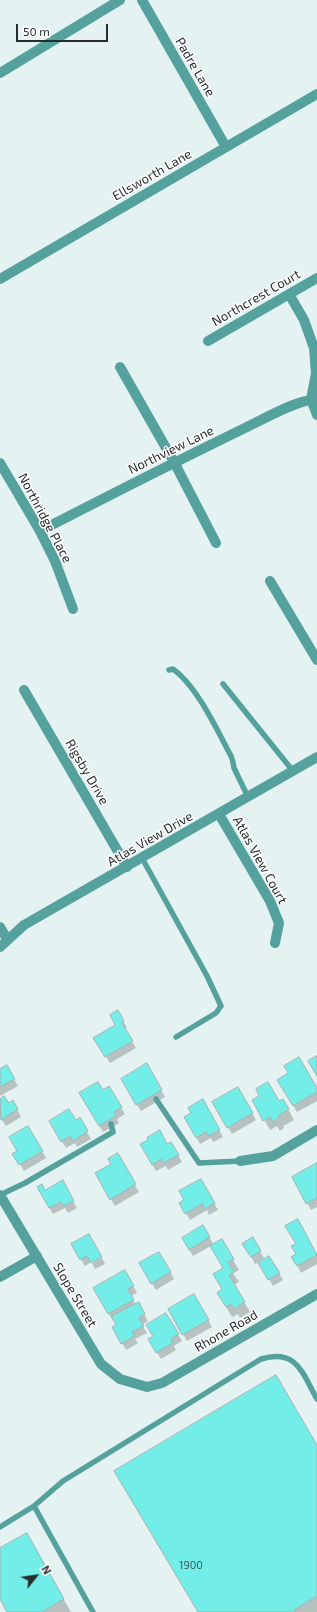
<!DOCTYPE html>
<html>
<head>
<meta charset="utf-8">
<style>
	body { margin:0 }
	#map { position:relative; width:317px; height:1612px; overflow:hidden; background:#e4f2f1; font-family:"Exo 2",sans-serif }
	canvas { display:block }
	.north { position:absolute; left:16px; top:1556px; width:40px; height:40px; -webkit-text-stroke:3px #fff; paint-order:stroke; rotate:60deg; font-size:11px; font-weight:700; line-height:16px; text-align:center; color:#272c2c }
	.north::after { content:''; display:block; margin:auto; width:14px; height:18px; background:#272c2c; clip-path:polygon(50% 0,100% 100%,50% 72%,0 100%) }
	.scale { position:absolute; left:16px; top:24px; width:92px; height:18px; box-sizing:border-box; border:2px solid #272c2c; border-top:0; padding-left:5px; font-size:12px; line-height:14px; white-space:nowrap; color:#272c2c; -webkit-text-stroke:3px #fff; paint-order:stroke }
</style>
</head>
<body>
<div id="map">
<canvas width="317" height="1612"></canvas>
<div class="north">N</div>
<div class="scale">50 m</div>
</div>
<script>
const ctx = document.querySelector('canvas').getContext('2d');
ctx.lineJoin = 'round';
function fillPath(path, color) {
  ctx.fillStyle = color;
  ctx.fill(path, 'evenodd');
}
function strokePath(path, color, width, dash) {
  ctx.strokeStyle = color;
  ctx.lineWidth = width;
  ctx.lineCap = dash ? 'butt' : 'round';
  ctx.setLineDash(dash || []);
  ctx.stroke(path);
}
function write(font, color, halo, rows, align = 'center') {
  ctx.font = font + ' "Exo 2",sans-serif';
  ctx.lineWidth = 3;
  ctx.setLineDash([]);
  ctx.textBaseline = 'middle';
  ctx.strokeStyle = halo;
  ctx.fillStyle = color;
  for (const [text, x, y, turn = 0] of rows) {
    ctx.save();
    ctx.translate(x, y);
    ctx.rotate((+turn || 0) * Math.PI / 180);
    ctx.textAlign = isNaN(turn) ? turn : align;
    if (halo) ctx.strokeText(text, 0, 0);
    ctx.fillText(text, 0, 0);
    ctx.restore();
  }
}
const shadow = new Path2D(`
	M118,1012L127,1028L125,1030L136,1048L110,1063L95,1038L117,1025Z
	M147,1065L165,1097L141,1111L122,1079Z
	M6,1066L18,1086L0,1096V1070Z
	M278,1080L317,1090V1101L297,1112Z
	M109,1088L125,1114L117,1119L119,1123L103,1132L80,1094L103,1091Z
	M237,1088L256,1120L232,1134L213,1103Z
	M4,1098L8,1104L13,1102L21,1117L6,1126L0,1117V1100Z
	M253,1100L278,1102L283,1100L294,1120L283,1126L284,1128L280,1131L277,1126L270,1130Z
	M203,1101L223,1137L213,1142L211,1138L200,1144L185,1117L192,1114Z
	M79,1119L91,1139L77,1147L75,1143L66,1148L50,1122L75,1121Z
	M28,1127L46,1158L24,1171L14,1154L18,1151Z
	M171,1143L182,1162L168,1170L166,1166L156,1171L141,1145H167Z
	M117,1155L139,1192L115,1206L96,1174L112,1164Z
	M317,1164V1207L311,1210L293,1178Z
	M201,1180L218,1210L209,1215L207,1210L190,1220L180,1203L185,1200Z
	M62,1182L77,1208L68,1213L65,1208L53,1214L38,1187L45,1191Z
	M297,1220L317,1255V1264L301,1273L293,1257L297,1255Z
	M203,1227L214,1245L222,1241L239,1270L233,1273L239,1282L234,1285L250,1312L240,1318L238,1314L232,1317L218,1293L223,1290L225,1269L211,1246L193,1256L183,1239Z
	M252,1239L264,1258L255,1264L244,1244Z
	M72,1244L101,1256L85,1266Z
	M159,1253L174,1279L156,1290L141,1264Z
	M102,1258L105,1264L95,1269L92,1263Z
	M260,1264L279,1273L283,1280L273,1286Z
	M125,1271L137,1293L131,1296L135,1304L138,1303L148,1321L142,1325L147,1333L135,1339L138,1343L126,1350L113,1327L118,1325L115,1319L113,1321L94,1288Z
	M194,1295L212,1327L187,1341L169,1309Z
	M166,1314L182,1341L174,1346L176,1350L161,1359L149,1340L154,1337Z
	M317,1447V1612H199Z
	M26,1534L71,1612H9L0,1597V1550Z`);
const building = new Path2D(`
	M118,1010L124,1021L122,1023L133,1041L105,1057L93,1038L115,1025L110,1015Z
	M317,1056V1076L308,1061Z
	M299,1057L317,1088V1092L293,1106L277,1080L288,1073L284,1066Z
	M147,1063L162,1090L136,1105L121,1079Z
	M7,1065L15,1079L0,1087V1069Z
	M98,1082L103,1090L109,1086L122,1107L114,1112L116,1116L99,1126L79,1093Z
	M268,1082L279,1101L283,1099L289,1109L278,1116L279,1118L273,1122L270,1117L263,1121L252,1100L259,1096L256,1089Z
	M238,1087L253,1113L227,1128L212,1102Z
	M4,1096L9,1103L13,1100L18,1109L1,1120L0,1099Z
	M203,1099L220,1130L208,1136L206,1132L196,1138L184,1117L191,1113L188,1108Z
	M69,1109L76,1120L80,1117L88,1131L73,1141L70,1136L61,1142L49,1121Z
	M28,1126L43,1151L19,1165L12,1154L17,1151L9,1137Z
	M160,1130L167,1144L171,1142L179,1155L163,1163L161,1159L152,1165L140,1144L148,1140L147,1138Z
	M118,1153L136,1184L110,1200L95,1173L111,1164L108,1159Z
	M317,1163V1198L306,1204L292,1177Z
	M201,1179L215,1203L205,1209L202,1204L185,1214L179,1203L184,1200L179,1191Z
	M63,1180L74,1201L63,1206L61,1202L49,1208L37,1187L42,1184L45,1190Z
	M298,1219L317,1255L297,1266L291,1257L296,1254L291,1246L296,1244L285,1226Z
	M203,1225L210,1237L189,1250L182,1238Z
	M89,1234L102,1257L91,1263L87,1256L80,1260L71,1244Z
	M253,1237L261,1251L251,1257L242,1244Z
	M222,1239L234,1259L228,1262L234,1272L229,1275L245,1302L234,1309L231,1304L226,1307L217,1293L222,1289L213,1274L223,1268L210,1246Z
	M159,1252L171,1272L151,1284L139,1263Z
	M269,1256L280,1273L268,1280L258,1263Z
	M125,1270L134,1286L128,1289L134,1300L108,1314L93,1288Z
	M194,1294L209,1320L182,1335L168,1309Z
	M139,1302L145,1314L139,1318L144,1326L132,1332L135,1336L121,1344L112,1327L116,1325L112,1316Z
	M166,1313L179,1334L171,1339L173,1343L156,1353L148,1339L153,1336L146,1325Z
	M276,1375L317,1445V1596L294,1610L296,1612H198L114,1471Z
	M27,1533L64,1599L42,1612H7L0,1599V1548Z`);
const lane = new Path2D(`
	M169,670L173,669C197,686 217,730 231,756L233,762L234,768L248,797
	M223,684L293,771
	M142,858L207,976L221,1006L216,1013L176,1037
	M156,1099L199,1163L240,1161
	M0,1195L25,1183L113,1132L111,1124
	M34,1506L93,1612
	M0,1527L34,1506L63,1481L261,1359C297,1348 302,1373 317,1399`);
const street = new Path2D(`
	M142,0L226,147
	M0,73L120,0
	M0,279L317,94
	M289,294L304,320L314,348L316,374L311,399L317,415
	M208,341L317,278
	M120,367L174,462L216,543
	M0,463L40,531L55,561L73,609
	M40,531C108,496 177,461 247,427C262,420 302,397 317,400
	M270,581L317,660
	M24,690L127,867
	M219,814L270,901L279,923L275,943
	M0,927L7,939
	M0,947L24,925L317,757
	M240,1161L273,1156L317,1130
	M0,1195L101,1364L120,1379L147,1387L162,1383L317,1294
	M0,1277L37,1256`);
const numberNames = [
	["1900",191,1565]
];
const streetNames = [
	["Padre Lane",195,67,60],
	["Ellsworth Lane",152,175,-30],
	["Northcrest Court",256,298,-30],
	["Northview Lane",171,450,-26],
	["Northridge Place",45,518,62],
	["Rigsby Drive",87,772,60],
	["Atlas View Drive",150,839,-30],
	["Atlas View Court",260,860,61],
	["Slope Street",75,1295,59],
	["Rhone Road",226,1331,-30]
];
fillPath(shadow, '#0003');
fillPath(building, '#73ede8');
strokePath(building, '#a4b2b1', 1);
strokePath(lane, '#54a19e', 5.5);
strokePath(street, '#54a19e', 10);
write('11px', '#3a5c5b', null, numberNames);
write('13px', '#272c2c', '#fff', streetNames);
</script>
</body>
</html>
